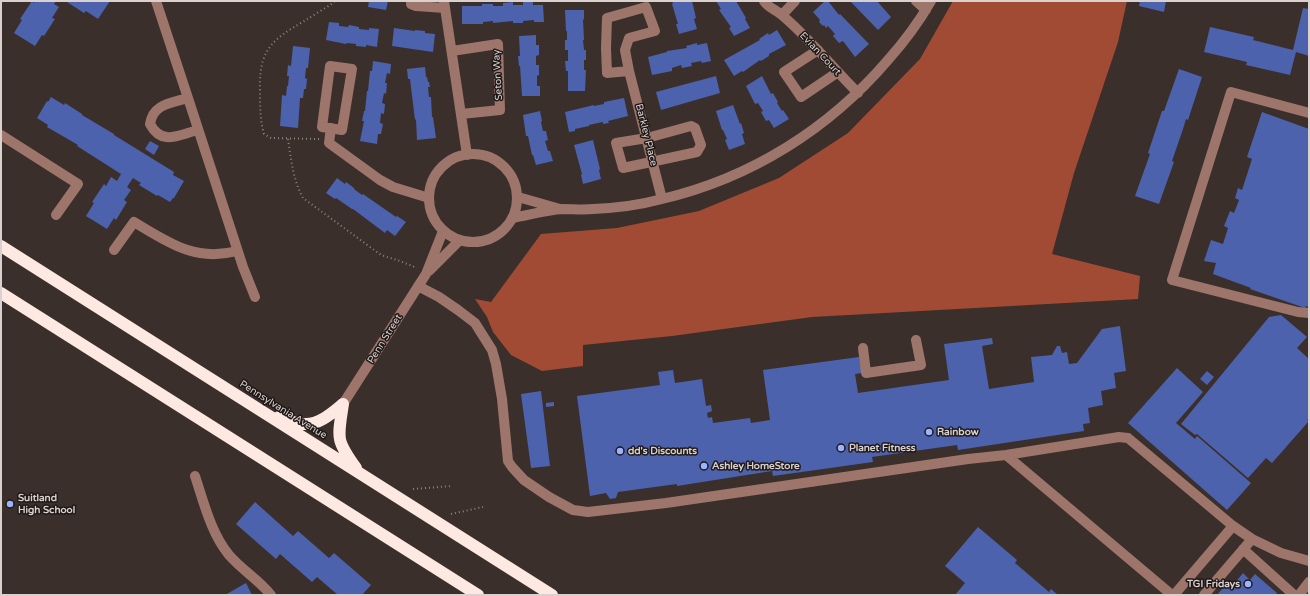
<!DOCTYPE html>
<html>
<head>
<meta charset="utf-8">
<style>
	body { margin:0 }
	#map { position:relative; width:1310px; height:596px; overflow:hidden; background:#3b2f2b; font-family:"Varela Round",sans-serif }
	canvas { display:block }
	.frame { position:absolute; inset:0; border:2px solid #dad1cf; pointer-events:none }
</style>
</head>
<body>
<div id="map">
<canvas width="1310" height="596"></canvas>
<div class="frame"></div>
</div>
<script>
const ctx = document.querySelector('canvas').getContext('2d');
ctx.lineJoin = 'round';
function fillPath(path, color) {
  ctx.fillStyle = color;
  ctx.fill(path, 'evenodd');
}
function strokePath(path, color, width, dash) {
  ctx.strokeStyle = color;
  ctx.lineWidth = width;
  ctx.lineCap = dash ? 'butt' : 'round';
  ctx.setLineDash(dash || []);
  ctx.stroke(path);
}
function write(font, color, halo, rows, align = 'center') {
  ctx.font = font + ' "Varela Round",sans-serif';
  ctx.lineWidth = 3;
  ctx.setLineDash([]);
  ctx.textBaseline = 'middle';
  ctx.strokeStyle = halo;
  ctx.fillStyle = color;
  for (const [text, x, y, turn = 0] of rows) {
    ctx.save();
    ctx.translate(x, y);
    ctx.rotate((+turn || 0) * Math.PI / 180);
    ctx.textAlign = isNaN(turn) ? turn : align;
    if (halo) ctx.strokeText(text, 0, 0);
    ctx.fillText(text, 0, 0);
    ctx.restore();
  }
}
const forest = new Path2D(`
	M953,1H1127L1118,42L1074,173L1052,254L1140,276L1138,299L812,317L672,336L583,345V366L542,371L511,355L493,332L487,317L475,299L491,302L541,234L617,228L699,211L779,178L848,133L920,59Z`);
const building = new Path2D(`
	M32,1L34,3L35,1H56L54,4L59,7L52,18L55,19L44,36L42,35L35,46L14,33L22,20L20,19Z
	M68,1H110L98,19L86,11L84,13L67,2Z
	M369,1H388L386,10L368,7Z
	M672,1H692L696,18L694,19L697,29L679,34L676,24H678L672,4L673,3Z
	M716,1H736L746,18L745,19L750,28L734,36L729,28L731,27L719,10L721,9Z
	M825,1H828L839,15L840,14L869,44L855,57L843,41L839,43L833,36L835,34L828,26L826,28L824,25L823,26L819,22L820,20L813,12Z
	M850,1H877L891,17L878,30Z
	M1140,1H1166L1164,12L1139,6Z
	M513,2V5H523V2H533V5H543L544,22H534V20L523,21V23H513V21L493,23V21L483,22V24H462V6H482V4H493V6H503V3Z
	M1303,8L1309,9V56L1296,52L1290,75L1246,65L1247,62L1204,52L1210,27L1254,37L1253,40L1293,50Z
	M565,10H584V19L583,20L584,40H583L584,50H586V60H584V70H586L585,91H568V71H566L565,61H568V50H565V40H567V31H566Z
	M329,22L339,23V26L348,27L349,25L359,27V29L369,30V28L379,29L377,47L366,45V47L356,46V44L347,43L346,44L326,40Z
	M394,28L415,31V30L425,31V33L435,34L433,52L392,46Z
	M777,30L786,45L769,54V56L761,61L760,60L743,72L742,71L734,76L724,60L760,40L759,39L768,33L769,35Z
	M536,35V45H539V55L536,56V65H539V75L537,76V86H540V96H522L520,66H519L518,56H520L519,36Z
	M697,43V45L707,43L711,61L702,63L701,61L691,63L692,66L682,68L681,65L672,68V71L652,75L648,57L667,52V51L687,48L686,46Z
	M293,46L310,48L308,68H306L305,78L307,79L306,89H304L303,98H300L298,128L280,126L282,95L286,96L287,86H288L289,76H287L288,65L291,66Z
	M373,61L391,64L390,74L387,73L385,83H387L386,94L384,93L382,103L385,104L384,114L381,113L380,123L383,124L381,134H378L377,144L360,141L364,121H362L364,111H365L367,91H368L370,71H372Z
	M425,67L426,77H427L428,82H429L430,87H428L429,97H431L432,117H433L436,138L417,140L416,119L415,120L410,79H408L407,69Z
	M1179,69L1202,77L1188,120L1186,119L1183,129L1172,161L1174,162L1159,204L1135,196L1150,154L1148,153L1162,111H1164Z
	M716,76L720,93L661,110L656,92Z
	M762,76L771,94L773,93L778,102L777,103L782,111L783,110L789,119L774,128L769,120L766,121L761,112L763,111L758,103L755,104L746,86Z
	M51,97L64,105L65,103L82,114V115L114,134V135L174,172L173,175L184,181L174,198H173L170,202L158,195L157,196L139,185L141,183L133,178L127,187L131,190L124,200L127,202L116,220L114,218L107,229L86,216L94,203L92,202L104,184L106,186L111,177L117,181L121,174L77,146L78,145L47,127L48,125L37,118L47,101L48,102Z
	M624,98L628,116L608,121L609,123L603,124V122L598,123L589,125V126L575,129V131L569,132L565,112L594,105V106L604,104V102Z
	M733,105L740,124L741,123L744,133L742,134L745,144L729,150L725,140L727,139L723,130H722L716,111Z
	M540,111L542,121L541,122L543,131H546L548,140L545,141L548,151H550L553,161L536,165L533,155H532L528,136H526L523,115Z
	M1262,112L1309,129V307L1306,306L1305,308L1250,289L1251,288L1213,274L1216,263L1204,261L1211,240L1223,244L1228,228L1224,226L1230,211L1234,213L1239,200L1235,198L1238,188L1242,190L1252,159L1247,157Z
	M593,140L600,169L599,170L601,179L583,184L581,175L582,174L574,145Z
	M150,141L159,146L154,155L145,149Z
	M337,178L345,184L346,182L354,188V189L362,195L363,194L396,217L397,216L406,222L395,236L387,230L385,233L353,209H352L336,198L335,199L326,193Z
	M1281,315L1307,337L1297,348L1309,359V418L1307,420L1309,421L1272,463L1266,458L1248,478L1197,434L1195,435L1181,424L1269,317Z
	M1120,326L1126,371L1114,373L1116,388L1101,391L1103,405L1088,408L1090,423L1083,424L1084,431L958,450L957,445L872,457L873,462L773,476L772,471L677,486V484L618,492L616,498L610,499L606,493L590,496L577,396L660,385L658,372L673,370L675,383L702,379L706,406L711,405L712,411L707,413L708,418L712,417L713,423L750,418L751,423L770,420L763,370L859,357L862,373L855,374L858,393L949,380L944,344L992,338L993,344L982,346L989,389L1034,382L1031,357L1052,355L1057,346H1060L1062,353L1067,352L1069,364L1077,363L1102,329Z
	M1177,368L1203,392L1176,423L1195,439L1197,436L1251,483L1227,510L1128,423Z
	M1207,371L1214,377L1207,385L1200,379Z
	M541,391L550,466L531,468L521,394Z
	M554,402V406L546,407V403Z
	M255,502L293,536L298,531L329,558L334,553L371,585L362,595H338L317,577L312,582L280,554L276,559L236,524Z
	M978,527L1017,560L1015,563L1049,592L1051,589L1058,595H955L965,583L945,566Z
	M1243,573L1250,580L1255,574L1277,593L1275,595H1217L1227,583L1228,585L1231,581L1234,584Z
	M246,583L252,595H225Z`);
const path = new Path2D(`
	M591,1L592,3
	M288,139C291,159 293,180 303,198L381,255L400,261L417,268
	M319,139L271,138L264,134C260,120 260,106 260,91C258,41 280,37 317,13C323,9 330,6 335,1
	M413,489L452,486
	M451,514L483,507`);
const minor = new Path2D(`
	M156,1L188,98L243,267L255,297
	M411,1V4L416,6L445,8
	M444,1L467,155
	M764,1C768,8 777,10 783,16C810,39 833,68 858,93
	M916,1L926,10
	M782,15L795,1
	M818,50L784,72L801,97L838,72
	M452,51L498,44L500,110L461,114
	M330,66L352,69L342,130L322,127Z
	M629,71L607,73L606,48L607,18L646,7L655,31L629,38L625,50L629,71L662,199
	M188,98C171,103 153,104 150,124C162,146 178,135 198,130
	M1309,113L1231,92L1172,280L1298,312L1309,313
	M691,126L695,128L701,145L697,152L623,168L616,143L647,138Z
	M331,128L329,143L380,180L393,187L429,198
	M1,135L78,184L56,215
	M429 198a44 44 0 1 1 88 0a44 44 0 1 1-88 0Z
	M518,197L560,209
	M512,218C529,215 546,210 563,209C573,209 583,210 593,209C616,208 640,205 662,199C751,178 829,129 888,60C904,42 919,22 931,1
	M114,250L134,222C169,243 195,262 237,251
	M429,271L460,240
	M418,286L439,297L458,310L475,323L492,350L496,364L502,399L508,461L512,467L524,480L549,497L573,510L588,512L666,503L968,459L1006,455L1119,437L1128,438L1233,526L1252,539L1281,553L1309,561
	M863,348L866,373L921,365L916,340
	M343,404L426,274L443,231
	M1006,455L1172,595
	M195,476C204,503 211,533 229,555C242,570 259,580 271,595
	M1243,549L1294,595
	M1174,595L1233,526
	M1204,595L1252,539
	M1299,595L1309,582`);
const highway = new Path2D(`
	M1,246L552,595
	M1,293L478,595
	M343,404C338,438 335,439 356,468
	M279,417C287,420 296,424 304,424C319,425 332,413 343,404`);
const markers = [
	[929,432,4,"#9cb4fd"],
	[841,448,4,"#9cb4fd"],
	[620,451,4,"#9cb4fd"],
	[704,466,4,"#9cb4fd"],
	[10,504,4,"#9cb4fd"],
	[1248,584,4,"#9cb4fd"]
];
const streetNames = [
	["Evian Court",820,54,47],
	["Seton Way",498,75,-93],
	["Barkley Place",646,135,76],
	["Penn Street",385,339,-58],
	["Pennsylvania Avenue",283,410,32]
];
const poiNames = [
	["Rainbow",937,432],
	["Planet Fitness",849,448],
	["dd's Discounts",628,451],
	["Ashley HomeStore",712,466],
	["Suitland",18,498],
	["High School",18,510],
	["TGI Fridays",1240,584,"right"]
];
fillPath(forest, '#a24b34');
fillPath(building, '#4c62ad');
strokePath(path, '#8e8481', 2, [1, 3]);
strokePath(minor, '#9e756a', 10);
strokePath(highway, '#fde8e2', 12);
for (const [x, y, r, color] of markers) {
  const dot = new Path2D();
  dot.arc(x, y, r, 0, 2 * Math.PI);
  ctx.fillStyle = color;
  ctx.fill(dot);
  strokePath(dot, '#1e1817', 1.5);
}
write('10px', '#dad1cf', '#1e1817', streetNames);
write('bold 10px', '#dad1cf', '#1e1817', poiNames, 'left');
</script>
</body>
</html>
